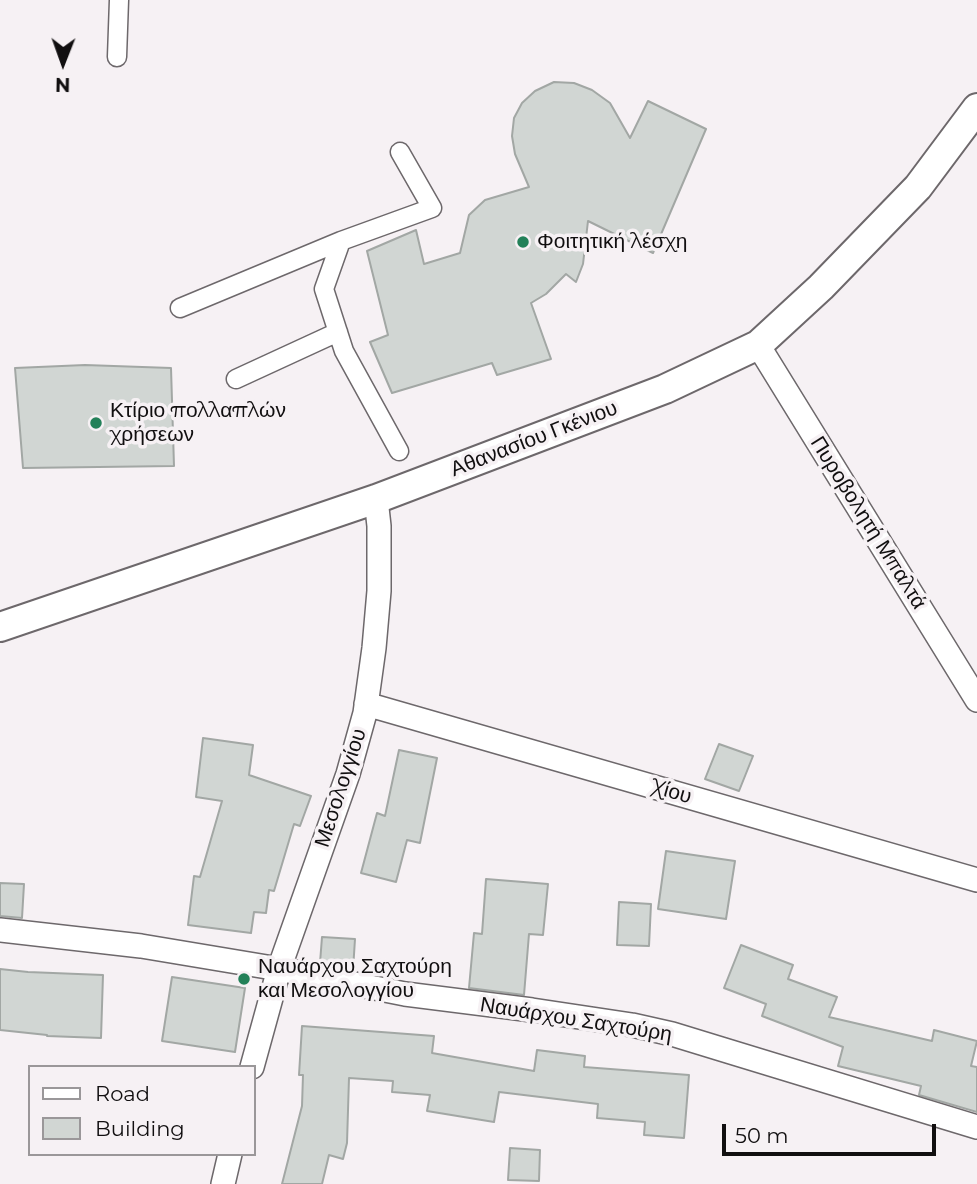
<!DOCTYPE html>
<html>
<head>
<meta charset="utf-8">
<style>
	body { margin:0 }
	#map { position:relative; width:977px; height:1184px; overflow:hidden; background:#f6f1f4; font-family:Montserrat,sans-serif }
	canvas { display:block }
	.legend { position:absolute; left:28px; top:1065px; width:228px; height:91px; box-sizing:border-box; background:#f6f1f4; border:2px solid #9a9799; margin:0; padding:9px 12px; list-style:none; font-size:21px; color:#110f10 }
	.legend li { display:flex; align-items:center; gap:14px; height:35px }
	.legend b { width:35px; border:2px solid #9a9799 }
	.north { position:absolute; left:28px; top:28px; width:70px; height:70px; -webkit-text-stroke:5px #f6f1f4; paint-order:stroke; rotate:181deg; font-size:19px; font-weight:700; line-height:28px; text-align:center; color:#110f10 }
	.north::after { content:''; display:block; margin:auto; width:24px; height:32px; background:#110f10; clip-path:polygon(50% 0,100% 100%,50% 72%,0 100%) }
	.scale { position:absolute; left:722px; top:1124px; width:214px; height:32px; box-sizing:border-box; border:4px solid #110f10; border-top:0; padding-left:9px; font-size:21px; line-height:24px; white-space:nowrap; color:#110f10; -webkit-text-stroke:5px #f6f1f4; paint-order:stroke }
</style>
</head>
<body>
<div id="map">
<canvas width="977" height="1184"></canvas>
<ul class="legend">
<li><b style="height:9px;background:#fff"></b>Road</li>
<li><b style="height:19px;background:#d1d6d3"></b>Building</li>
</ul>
<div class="north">N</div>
<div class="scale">50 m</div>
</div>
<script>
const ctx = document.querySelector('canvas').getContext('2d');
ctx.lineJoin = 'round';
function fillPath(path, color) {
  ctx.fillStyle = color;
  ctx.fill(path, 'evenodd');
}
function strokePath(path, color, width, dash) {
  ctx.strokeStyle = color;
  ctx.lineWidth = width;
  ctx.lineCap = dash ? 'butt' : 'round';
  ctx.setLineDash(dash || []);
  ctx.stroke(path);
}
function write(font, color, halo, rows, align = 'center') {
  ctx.font = font + ' Montserrat,sans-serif';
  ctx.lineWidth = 7;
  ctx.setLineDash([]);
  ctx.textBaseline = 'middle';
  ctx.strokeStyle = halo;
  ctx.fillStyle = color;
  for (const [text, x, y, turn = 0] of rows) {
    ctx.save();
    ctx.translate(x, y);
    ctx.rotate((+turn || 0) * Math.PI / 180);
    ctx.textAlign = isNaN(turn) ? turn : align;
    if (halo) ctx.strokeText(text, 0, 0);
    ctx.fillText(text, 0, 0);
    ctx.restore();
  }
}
const building = new Path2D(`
	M554,82L574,83L592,90L610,103L630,138L648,101L706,129L653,253L588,221L583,264L576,282L566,274L546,294L531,303L551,359L497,375L492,363L392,393L370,342L388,335L367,251L416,230L424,264L460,253L469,215L485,200L529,187L515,154L512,136L514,118L522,103L535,91Z
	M85,365L171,368L174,466L23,468L15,368Z
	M203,738L253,745L249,775L311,796L300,826L294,824L274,891L269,890L266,913L254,912L251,933L188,925L194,876L200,877L222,801L196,797Z
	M719,744L753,756L739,791L705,779Z
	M399,750L437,758L420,843L407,840L396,882L361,873L377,813L385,816Z
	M666,851L735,861L726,919L658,909Z
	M486,879L548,884L543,935L529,934L524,995L469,988L474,933L482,934Z
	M0,883L24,884L22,918L0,916Z
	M619,902L651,904L649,946L617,945Z
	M322,937L355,939L353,970L320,963Z
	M741,945L793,965L788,979L837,997L829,1017L932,1041L934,1030L977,1041L971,1066L977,1067V1112L919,1095L921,1086L838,1066L843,1047L762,1016L766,1004L724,988Z
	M0,969L28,972L103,975L101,1038L47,1036V1035L0,1030Z
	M172,977L245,988L235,1052L162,1041Z
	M302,1026L434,1036L432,1053L534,1071L537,1050L585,1056L584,1067L689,1075L684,1138L644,1135L645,1122L597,1118L598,1104L499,1092L494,1122L427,1111L430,1095L392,1092L393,1081L349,1078L347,1143L343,1159L329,1155L322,1184H282L302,1106L303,1075H299Z
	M510,1148L540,1150L539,1181L508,1180Z`);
const pedestrian = new Path2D(`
	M117,57L119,0
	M341,241L324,289L344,351L399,451
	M180,308L341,241L432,208L400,152
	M236,379L338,332`);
const minor = new Path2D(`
	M758,345L977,700
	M366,704L977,880
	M0,930L141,946L279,969L405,994L532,1010L632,1025L672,1034L721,1049L977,1127
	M252,1067L279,969L348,774L365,713L374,648L379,591V526L376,499
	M223,1184L230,1154`);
const tertiary = new Path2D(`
	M0,627L376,499L665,389L758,345L821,287L918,187L977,108`);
const markers = [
	[523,242,7,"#238159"],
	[96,423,7,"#238159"],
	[244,979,7,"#238159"]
];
const poiNames = [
	["Φοιτητική λέσχη",537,242],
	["Κτίριο πολλαπλών",110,411],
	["χρήσεων",110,435],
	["Ναυάρχου Σαχτούρη",258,967],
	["και Μεσολογγίου",258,991]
];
const streetNames = [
	["Αθανασίου Γκένιου",534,439,-21],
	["Πυροβολητή Μπαλτά",868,523,58],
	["Μεσολογγίου",341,788,-72],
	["Χίου",672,792,16],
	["Ναυάρχου Σαχτούρη",576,1020,9]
];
fillPath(building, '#d1d6d3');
strokePath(building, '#a2a7a4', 2);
strokePath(pedestrian, '#6d686b', 21);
strokePath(minor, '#6d686b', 26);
strokePath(tertiary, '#6d686b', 32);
strokePath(pedestrian, '#fff', 18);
strokePath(minor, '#fff', 23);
strokePath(tertiary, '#fff', 28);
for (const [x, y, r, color] of markers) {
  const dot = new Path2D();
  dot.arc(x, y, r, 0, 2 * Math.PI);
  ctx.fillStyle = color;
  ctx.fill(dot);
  strokePath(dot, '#f6f1f4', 2.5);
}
write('21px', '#110f10', '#f6f1f4', poiNames, 'left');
write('21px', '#110f10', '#f6f1f4', streetNames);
</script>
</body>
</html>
